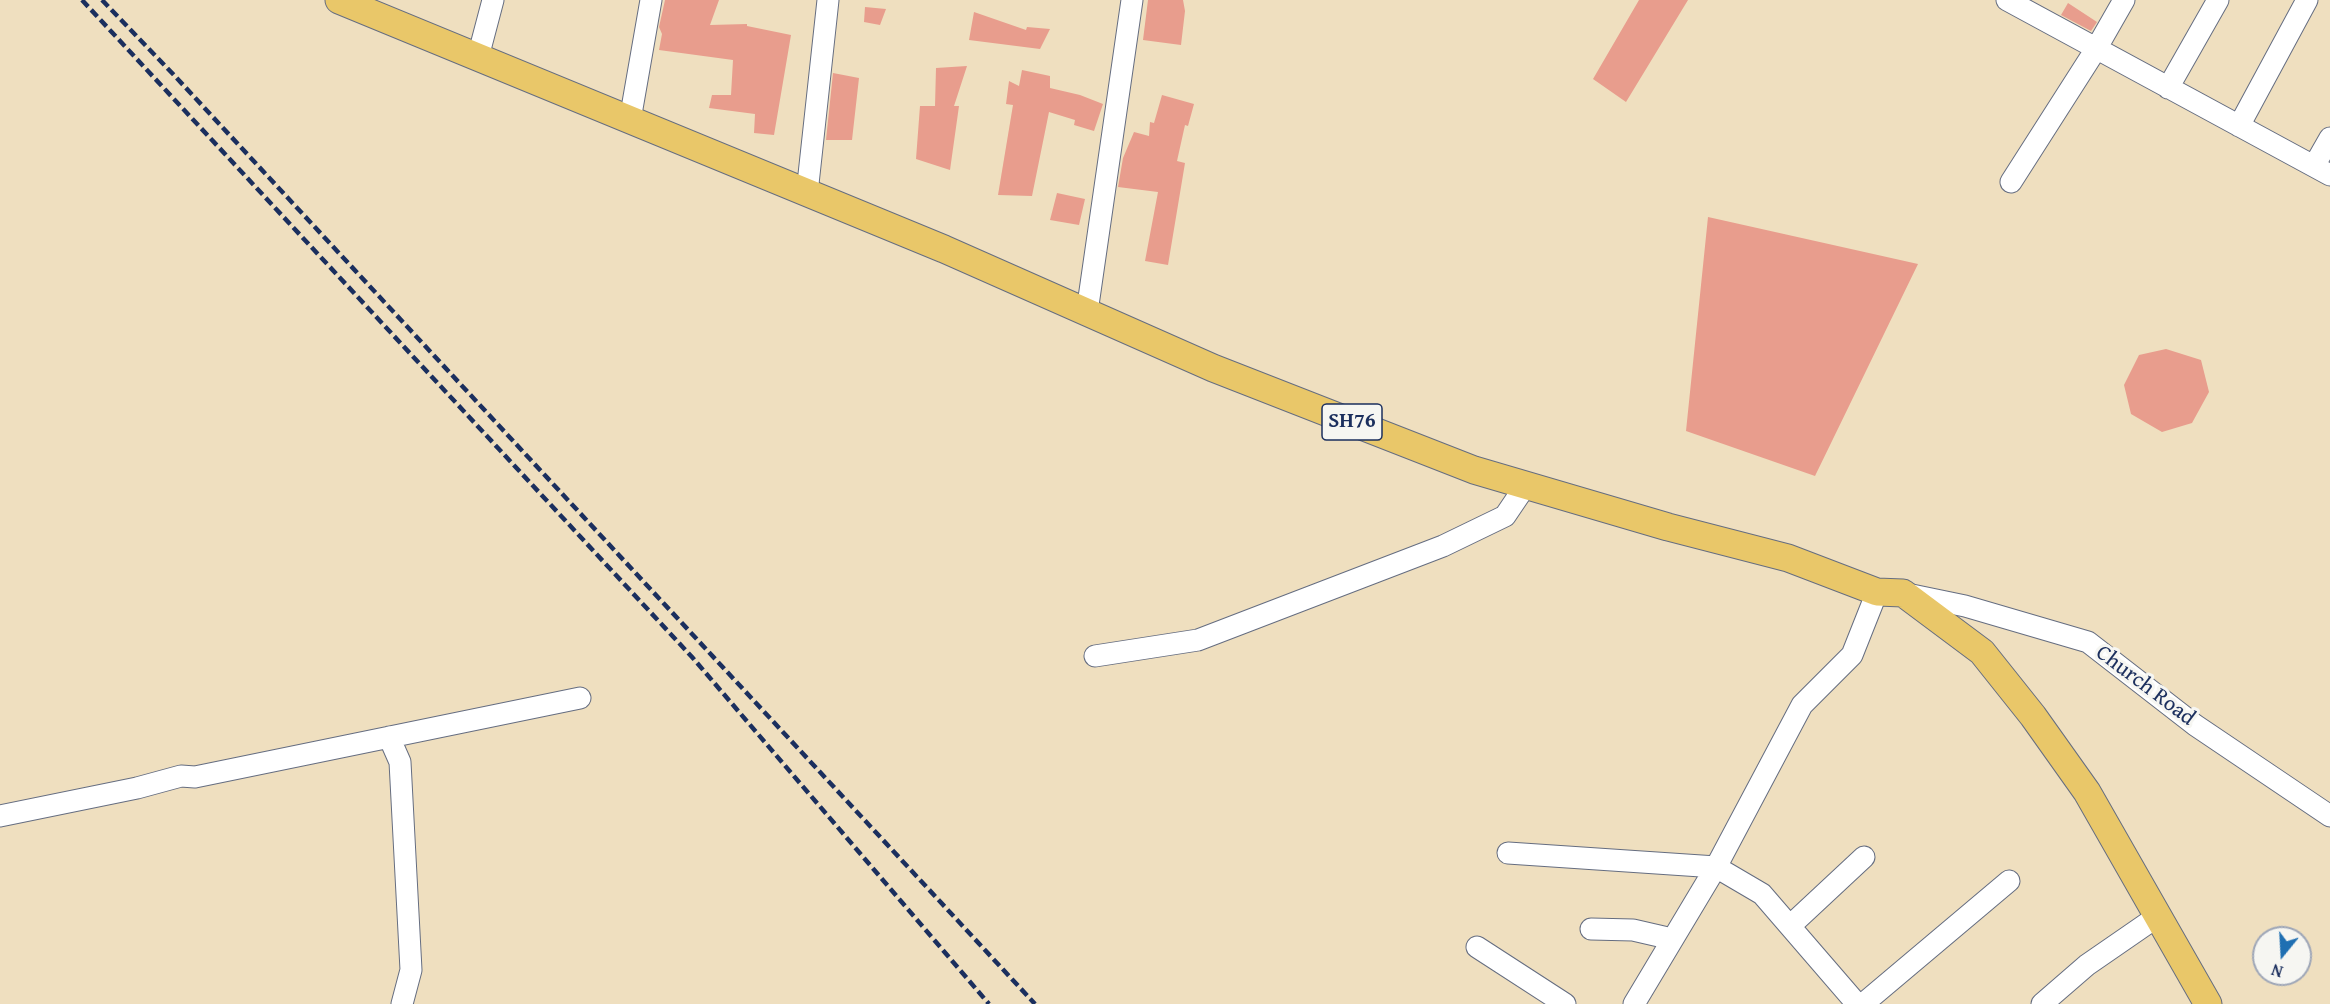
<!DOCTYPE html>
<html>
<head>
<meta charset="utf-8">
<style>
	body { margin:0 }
	#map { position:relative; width:2330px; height:1004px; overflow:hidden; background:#efdfbf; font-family:"Gentium Book Plus",serif }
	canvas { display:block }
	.north { position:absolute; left:2252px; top:926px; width:60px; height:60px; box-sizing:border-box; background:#f6f6f2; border:2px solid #9ea6b7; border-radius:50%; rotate:198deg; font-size:16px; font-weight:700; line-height:24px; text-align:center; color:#1b2f5e }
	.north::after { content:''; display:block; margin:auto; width:21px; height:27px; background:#1f6fb2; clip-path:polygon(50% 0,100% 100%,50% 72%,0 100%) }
</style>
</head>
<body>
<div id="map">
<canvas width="2330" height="1004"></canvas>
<div class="north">N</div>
</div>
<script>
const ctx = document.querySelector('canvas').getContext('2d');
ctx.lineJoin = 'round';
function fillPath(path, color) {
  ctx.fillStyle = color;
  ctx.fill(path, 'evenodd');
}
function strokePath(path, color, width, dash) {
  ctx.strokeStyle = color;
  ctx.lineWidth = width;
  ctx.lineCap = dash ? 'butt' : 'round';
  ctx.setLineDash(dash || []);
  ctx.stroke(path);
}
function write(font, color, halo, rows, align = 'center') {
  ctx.font = font + ' "Gentium Book Plus",serif';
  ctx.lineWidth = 6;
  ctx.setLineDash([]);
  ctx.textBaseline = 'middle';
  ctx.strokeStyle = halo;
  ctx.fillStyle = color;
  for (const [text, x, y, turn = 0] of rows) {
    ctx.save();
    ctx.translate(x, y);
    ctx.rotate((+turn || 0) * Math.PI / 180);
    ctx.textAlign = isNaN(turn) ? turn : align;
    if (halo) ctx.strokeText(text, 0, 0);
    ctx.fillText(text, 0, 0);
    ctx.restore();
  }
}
const building = new Path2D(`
	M665,0H719L710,25L747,24V26L791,35L774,135L754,133L755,114L709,108L712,95H731L733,60L659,50L662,34L659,27Z
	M1148,0H1183L1185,11L1181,45L1143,40Z
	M1639,0H1688L1626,102L1593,79Z
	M2068,3L2097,22L2091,31L2061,15Z
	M865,7L886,9L880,25L864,22Z
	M974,12L1026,30L1027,27L1050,29L1040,49L969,40Z
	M967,66L954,106H959L950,170L916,159L920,106H935L936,68Z
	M1022,70L1050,76V88L1080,95L1103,104L1094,131L1074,125L1075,120L1049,112L1032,196L998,195L1013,105L1006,104L1009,81L1019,86Z
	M833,73L859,78L852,140H826Z
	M1162,95L1194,104L1188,126L1185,125L1177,161L1185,163L1168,265L1145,261L1158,192L1118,187L1123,158L1134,132L1149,136L1150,122L1154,123Z
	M1057,193L1085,199L1079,225L1050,220Z
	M1708,217L1918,264L1815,476L1686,431Z
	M2166,349L2201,360L2209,392L2192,423L2162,432L2131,414L2124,385L2139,355Z`);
const minor = new Path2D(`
	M2007,0L2330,175
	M478,57L493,0
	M2168,88L2218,0
	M630,120L651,0
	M2239,126L2307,0
	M2314,166L2330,138
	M2011,182L2096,49L2124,0
	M807,193L828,0
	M1087,312L1132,0
	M1907,594L1965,606L2088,642L2195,725L2330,816
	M1095,656L1198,640L1443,546L1505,516L1526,485
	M389,737L400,762L411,970L402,1004
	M0,816L137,788L181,776L195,777L580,698
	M1508,853L1716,867L1762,894L1857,1004
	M1790,926L1864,857
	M1591,929L1633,930L1672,939
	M1477,947L1565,1004
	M1634,1004L1716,867L1802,705L1852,655L1877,592
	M1863,1004L2009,881
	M2042,1004L2087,965L2158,916`);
const major = new Path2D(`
	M339,0L944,249L1213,368L1474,470L1668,527L1788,558L1877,592L1903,593L1982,652L2033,716L2087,792L2208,1004`);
const rail = new Path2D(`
	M82,0L692,657L989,1004
	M102,0L173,74L1035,1004`);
const shields = [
	[1352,422,60]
];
const shieldNames = [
	["SH76",1352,422]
];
const streetNames = [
	["Church Road",2145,686,37]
];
fillPath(building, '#e89d8d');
strokePath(minor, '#656d80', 23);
strokePath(major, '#656d80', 29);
strokePath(minor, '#fff', 21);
strokePath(major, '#e9c769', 27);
strokePath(rail, '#1b2f5e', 4.5, [9, 4.5]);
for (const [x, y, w] of shields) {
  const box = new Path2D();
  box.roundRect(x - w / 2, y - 18, w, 36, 4.5);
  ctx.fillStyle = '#f6f6f2';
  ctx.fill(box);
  strokePath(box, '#1b2f5e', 1.5);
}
write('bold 21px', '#1b2f5e', null, shieldNames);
write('22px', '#1b2f5e', '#f6f6f2', streetNames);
</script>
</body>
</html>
